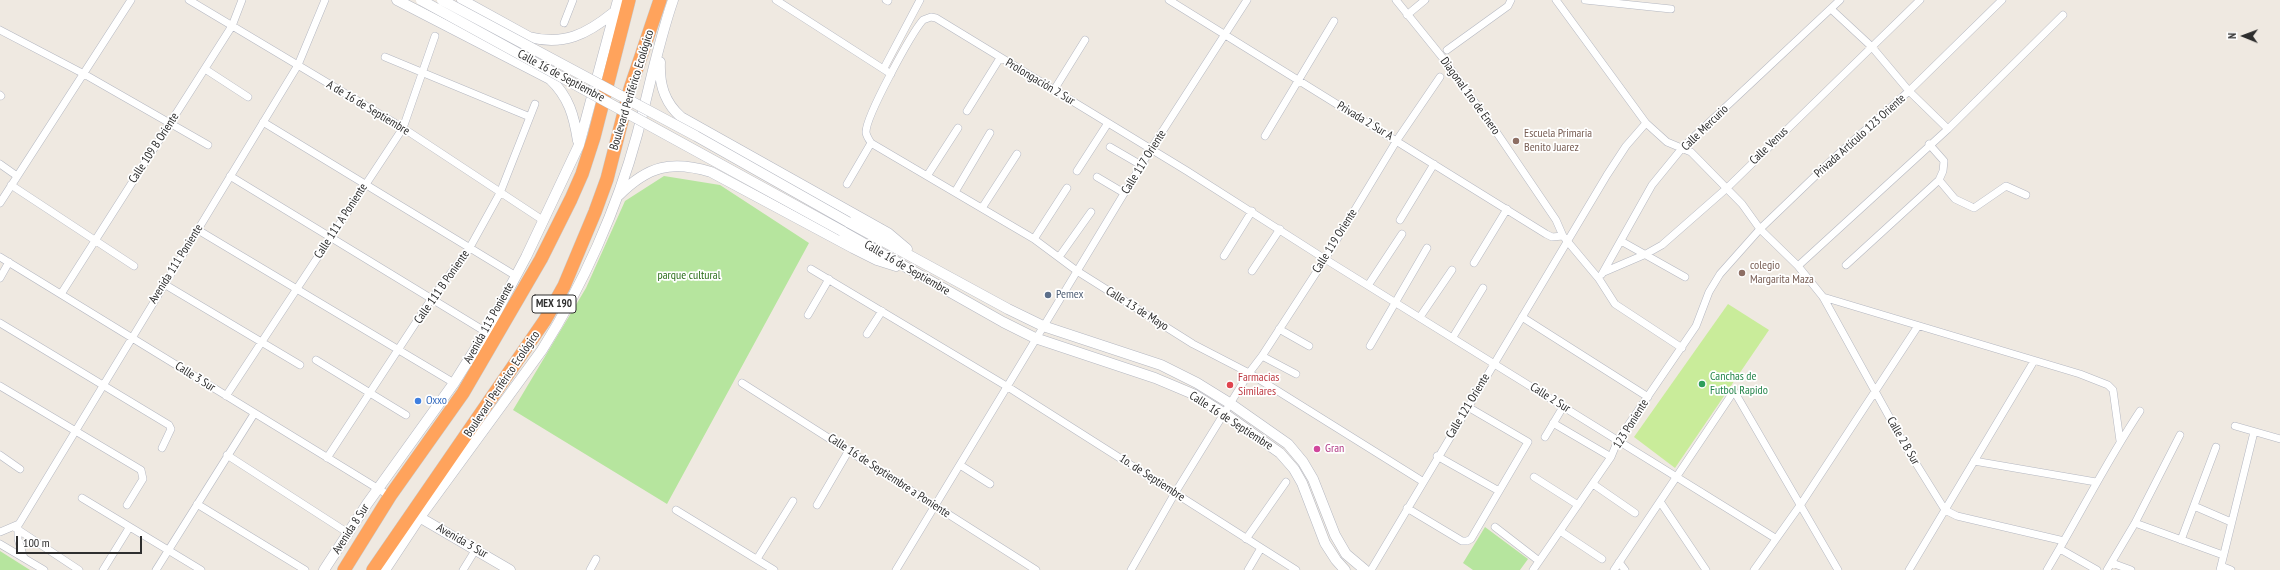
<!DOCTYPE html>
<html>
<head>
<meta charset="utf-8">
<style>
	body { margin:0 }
	#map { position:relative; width:2280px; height:570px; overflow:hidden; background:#efe9e1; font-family:"PT Sans Narrow",sans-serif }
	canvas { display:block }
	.north { position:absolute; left:2224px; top:16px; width:40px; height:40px; -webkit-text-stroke:3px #fff; paint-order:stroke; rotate:271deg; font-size:11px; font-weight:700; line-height:16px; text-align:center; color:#2e2e2e }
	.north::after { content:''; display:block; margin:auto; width:14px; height:18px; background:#2e2e2e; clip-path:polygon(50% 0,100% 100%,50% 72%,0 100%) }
	.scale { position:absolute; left:16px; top:536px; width:126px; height:18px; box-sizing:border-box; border:2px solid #2e2e2e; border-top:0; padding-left:5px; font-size:12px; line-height:14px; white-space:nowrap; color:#2e2e2e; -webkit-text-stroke:3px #fff; paint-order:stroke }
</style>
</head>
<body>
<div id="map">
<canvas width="2280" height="570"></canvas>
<div class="north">N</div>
<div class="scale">100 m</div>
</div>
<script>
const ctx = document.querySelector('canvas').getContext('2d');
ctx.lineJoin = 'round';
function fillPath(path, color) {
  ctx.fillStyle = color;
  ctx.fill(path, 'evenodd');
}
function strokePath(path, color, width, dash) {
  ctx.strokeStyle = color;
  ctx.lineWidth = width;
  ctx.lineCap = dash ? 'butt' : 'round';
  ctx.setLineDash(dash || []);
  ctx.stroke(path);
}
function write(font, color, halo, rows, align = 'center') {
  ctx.font = font + ' "PT Sans Narrow",sans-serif';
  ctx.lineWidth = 3.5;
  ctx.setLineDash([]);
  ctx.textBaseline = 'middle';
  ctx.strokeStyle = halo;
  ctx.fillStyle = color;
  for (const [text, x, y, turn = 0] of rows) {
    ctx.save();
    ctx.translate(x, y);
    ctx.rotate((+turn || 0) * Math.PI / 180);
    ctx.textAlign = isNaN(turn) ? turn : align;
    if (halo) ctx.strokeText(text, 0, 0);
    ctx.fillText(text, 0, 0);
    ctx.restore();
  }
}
const green = new Path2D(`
	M664,176L720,185L809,243L667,504L513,410L586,288L625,201Z
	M1485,527L1528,559L1520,570H1473L1463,563Z
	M0,551L30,570H0Z`);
const pitch = new Path2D(`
	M1728,304L1769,330L1675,468L1634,437Z`);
const street = new Path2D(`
	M189,0L403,128L544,221
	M776,0L891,74
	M886,0L888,1
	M1169,0L1546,234L1552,237L1563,236
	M1396,0L1442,57L1495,130L1556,220L1563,236L1599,279L1615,304L1682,348
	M1556,0L1646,123L1667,142L1691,152L1742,204L1760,229L1798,266L1823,297L1907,449L1945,510L1957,516L2064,541
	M1585,0L1671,9
	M1831,9L1872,47L1909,91L1948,129
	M1407,15L1425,0
	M564,23L573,0
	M0,30L84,74L208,145
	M1447,50L1508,6L1511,0
	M385,57L530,117
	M884,68L920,0
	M205,69L248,97
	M1054,90L1085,40
	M0,95L1,96
	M967,111L1000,58
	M263,122L516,276
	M1265,136L1334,21
	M1110,147L1141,165
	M0,164L17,176
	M1077,171L1108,123
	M230,176L486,332
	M927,176L958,128
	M1097,177L1124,193
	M1939,180L1955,199L1974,208L2006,186L2026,195
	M847,184L871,143
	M11,185L134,266
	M955,192L990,133
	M0,203L131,0
	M982,208L1017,154
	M1400,220L1434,164
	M198,230L454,383
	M1034,239L1067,188
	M1621,241L1685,277
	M1224,256L1252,211
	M0,257L390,496
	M1059,257L1091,212
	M1474,263L1507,209
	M1846,265L1939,180L1943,171L1944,161L1929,144
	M1798,266L1948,129L2063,15
	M811,269L1008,387L1296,570
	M1252,271L1280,229
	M1604,272L1646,254L1662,245L1727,188L1920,0
	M1602,274L1652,185L1683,147L1840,0
	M0,278L9,262
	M164,284L300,365
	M1369,284L1402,234
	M61,294L232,26L242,0
	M1823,297L2080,374L2108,385L2113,390L2120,441
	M808,315L829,279
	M1420,317L1452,270
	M1522,317L1648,397
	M0,323L169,425L171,429L162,448
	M1279,329L1309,346
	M867,334L882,311
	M1453,337L1483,288
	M1370,346L1427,248
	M1262,356L1296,374
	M316,360L406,415
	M742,383L1036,570
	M0,386L141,470L143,479L127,505
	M226,396L403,128L435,36
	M1553,423L1611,457
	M2235,426L2280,439
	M1545,437L1563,407
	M0,455L20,469
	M227,455L348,533
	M1437,456L1499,491
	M327,458L432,298L469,249L500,193L535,104
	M1974,461L2096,482
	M960,465L990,484
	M1534,477L1578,505
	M1422,481L1249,373L1193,344L1077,271L1034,239L871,143C869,139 866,136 866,132C866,116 911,34 923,20L931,17L936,18L1187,171L1325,259L1775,538
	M1593,484L1635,513
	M82,498L201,570
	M1661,503L1706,570
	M197,504L305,570
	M817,505L849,450
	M2194,506L2231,522
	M1407,508L1462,541H1467L1471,539L1528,442L1468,407
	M676,510L774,570
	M2135,523L2223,555
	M14,527L79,570
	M18,527V539L24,558
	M1495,527L1539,561
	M1560,531L1602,559
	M0,532L19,524L298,65L325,0
	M1246,539L1286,482
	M2181,540L2216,447
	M0,544L44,570
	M2060,549L2097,570
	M757,559L793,501
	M1619,562L1625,570
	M2112,563L2131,570
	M2221,566L2231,570
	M103,570L129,528
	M156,570L254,414
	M463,570L476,549
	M590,570L596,559
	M896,570L1151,149L1247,0
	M1131,570L1175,493L1249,373L1262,356L1325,259L1397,140L1440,77
	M1248,570L1261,548
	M1371,570L1607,175L1626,146L1646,123
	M1533,570L1611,457L1618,440L1696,326L1709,292L1720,274L1760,229L1834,158L1909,91L2002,0
	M1614,570L1734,391L1838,570
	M1754,570L1801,504L1918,326
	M1909,570L2034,361
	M2047,570C2079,517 2106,462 2140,411
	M2107,570L2135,523L2180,435
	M2220,570L2254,432`);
const secondary = new Path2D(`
	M397,0L550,79C569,97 574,116 578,141
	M462,0L529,37C564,46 587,34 613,13
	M660,62C659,84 664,102 681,117L888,233L907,249
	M619,195C648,166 671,160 711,172L853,248L877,260L896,266
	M848,222L1008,309L1043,326L1161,365L1197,383L1231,404L1288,444L1303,462L1313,479L1335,535L1346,554L1365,570
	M842,231L1003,322L1035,338L1155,378L1193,394L1225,414L1280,453L1294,469L1302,483L1325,543L1336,560L1345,570
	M414,514L510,570
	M324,570L367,504L454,383L486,332L526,257L579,145L618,0
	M385,570L420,517L542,350C583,285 617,209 637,135C649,90 658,43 673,0`);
const highway = new Path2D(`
	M344,570L390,496L463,393L541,259L571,199L582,174L594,137L629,0
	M373,570L545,320L564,286L595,212L607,179L630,89L660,0`);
const secondaryBridge = new Path2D(`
	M421,0L842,231
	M442,0L696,136L848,222`);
const markers = [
	[1516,141,4,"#8d6e63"],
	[1742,273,4,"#8d6e63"],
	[1048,295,4,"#5c6f8a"],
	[1702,384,4,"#2e9e5b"],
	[1230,385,4,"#e0444e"],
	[418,401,4,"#3f7fe0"],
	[1317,449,4,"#d1479c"]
];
const shields = [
	[554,304,44]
];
const shieldNames = [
	["MEX 190",554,304]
];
const streetNames = [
	["Calle 16 de Septiembre",561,76,28],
	["Prolongación 2 Sur",1040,82,31],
	["Boulevard Periférico Ecológico",632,90,-73],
	["Diagonal 1ro de Enero",1470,96,54],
	["A de 16 de Septiembre",368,108,31],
	["Privada 2 Sur A",1365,121,31],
	["Calle Mercurio",1705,128,-44],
	["Privada Artículo 123 Oriente",1860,136,-42],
	["Calle Venus",1769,146,-44],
	["Calle 109 B Oriente",154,148,-57],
	["Calle 117 Oriente",1144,162,-58],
	["Calle 111 A Poniente",341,221,-57],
	["Calle 119 Oriente",1335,241,-58],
	["Avenida 111 Poniente",176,264,-58],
	["Calle 16 de Septiembre",907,268,30],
	["Calle 111 B Poniente",442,287,-55],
	["Calle 13 de Mayo",1137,309,32],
	["Avenida 113 Poniente",489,323,-61],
	["Calle 3 Sur",195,377,32],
	["Boulevard Periférico Ecológico",502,384,-56],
	["Calle 2 Sur",1550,398,32],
	["Calle 121 Oriente",1468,406,-59],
	["Calle 16 de Septiembre",1231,421,33],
	["123 Poniente",1631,424,-58],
	["Calle 2 B Sur",1903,441,60],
	["Calle 16 de Septiembre a Poniente",889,476,33],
	["1o. de Septiembre",1152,478,33],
	["Avenida 8 Sur",351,529,-57],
	["Avenida 3 Sur",462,541,30]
];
const educationNames = [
	["Escuela Primaria",1524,134],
	["Benito Juarez",1524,148],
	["colegio",1750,266],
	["Margarita Maza",1750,280]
];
const parkNames = [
	["parque cultural",689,276]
];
const serviceNames = [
	["Pemex",1056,295]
];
const leisureNames = [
	["Canchas de",1710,377],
	["Futbol Rapido",1710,391]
];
const healthNames = [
	["Farmacias",1238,378],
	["Similares",1238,392]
];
const shopNames = [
	["Oxxo",426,401]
];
const hotelNames = [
	["Gran",1325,449]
];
fillPath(green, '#b6e59e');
fillPath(pitch, '#c9ec9a');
strokePath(street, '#b4b7c1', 8);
strokePath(secondary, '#b4b7c1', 11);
strokePath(highway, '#c9c9c9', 14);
strokePath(street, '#fff', 7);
strokePath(secondary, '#fff', 10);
strokePath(highway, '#ffa35c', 13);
strokePath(secondaryBridge, '#b4b7c1', 11, []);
strokePath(secondaryBridge, '#fff', 10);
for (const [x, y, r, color] of markers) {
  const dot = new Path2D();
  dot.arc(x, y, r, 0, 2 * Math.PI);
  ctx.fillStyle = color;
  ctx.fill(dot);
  strokePath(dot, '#fff', 1.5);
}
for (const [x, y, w] of shields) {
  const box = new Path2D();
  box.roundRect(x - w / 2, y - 9, w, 18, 3);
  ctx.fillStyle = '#fff';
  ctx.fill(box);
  strokePath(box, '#2e2e2e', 1);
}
write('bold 11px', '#2e2e2e', null, shieldNames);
write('12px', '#2e2e2e', '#fff', streetNames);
write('12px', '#785e54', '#fff', educationNames, 'left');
write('12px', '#2c6e1b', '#fff', parkNames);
write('12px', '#4e5e75', '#fff', serviceNames, 'left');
write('12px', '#27864d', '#fff', leisureNames, 'left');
write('12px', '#be3a42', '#fff', healthNames, 'left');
write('12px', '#366cbe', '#fff', shopNames, 'left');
write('12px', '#b23c85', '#fff', hotelNames, 'left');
</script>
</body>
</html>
